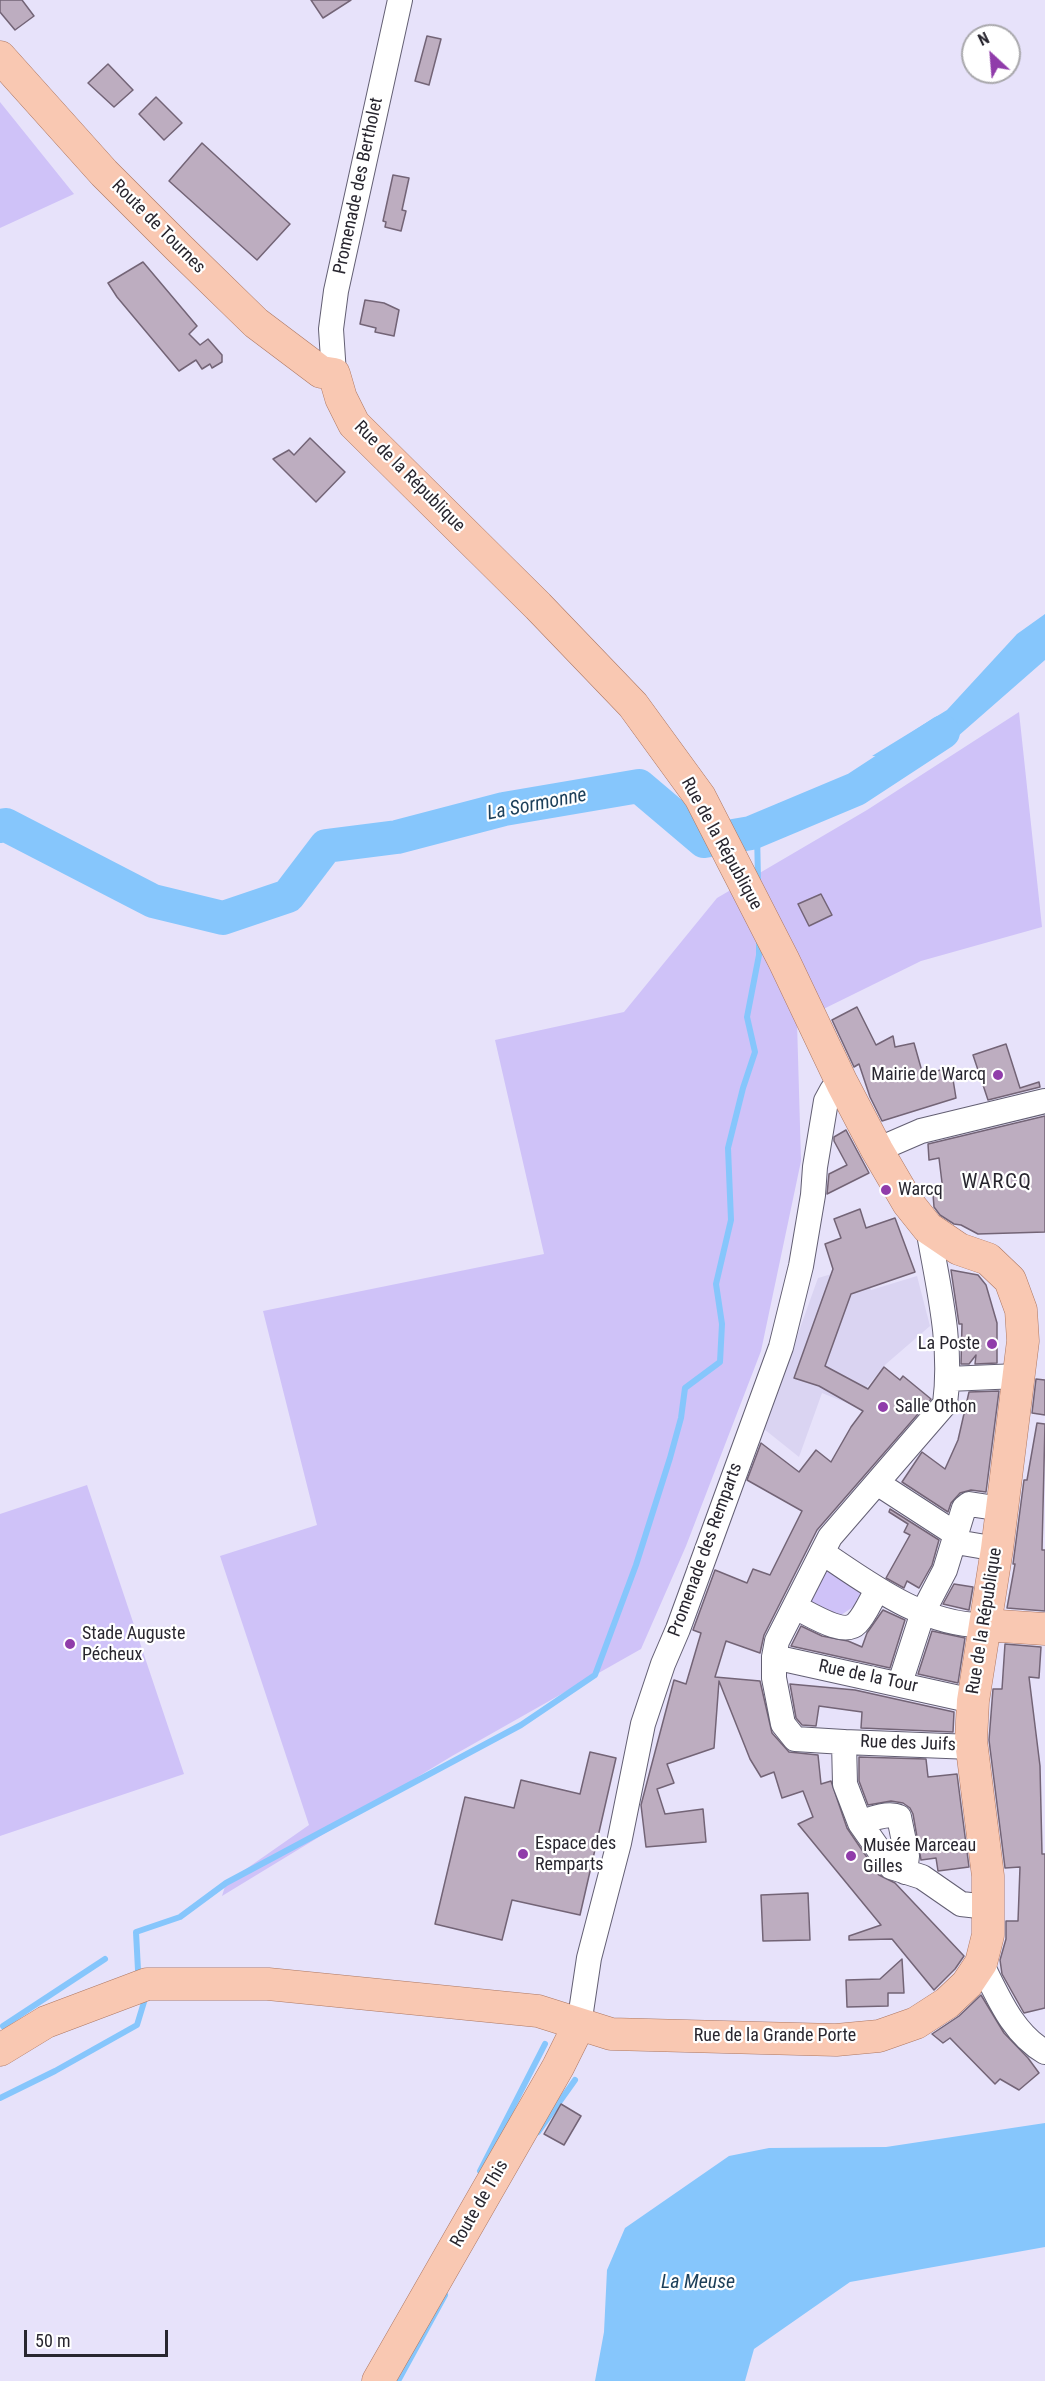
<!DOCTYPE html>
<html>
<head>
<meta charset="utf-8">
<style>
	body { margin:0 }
	#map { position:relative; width:1045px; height:2381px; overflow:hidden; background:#e7e2fa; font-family:"Roboto Condensed",sans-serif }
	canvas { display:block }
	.north { position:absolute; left:961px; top:24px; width:60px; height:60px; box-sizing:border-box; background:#fff; border:2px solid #a9a8ac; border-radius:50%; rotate:334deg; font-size:16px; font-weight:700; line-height:24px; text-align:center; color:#28262f }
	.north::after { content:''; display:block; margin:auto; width:21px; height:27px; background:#903caa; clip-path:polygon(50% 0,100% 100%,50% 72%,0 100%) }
	.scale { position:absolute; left:24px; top:2330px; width:144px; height:27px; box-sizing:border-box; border:3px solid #28262f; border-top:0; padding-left:8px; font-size:18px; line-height:21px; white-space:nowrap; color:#28262f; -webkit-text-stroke:4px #fff; paint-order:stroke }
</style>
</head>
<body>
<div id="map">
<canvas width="1045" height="2381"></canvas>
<div class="north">N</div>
<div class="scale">50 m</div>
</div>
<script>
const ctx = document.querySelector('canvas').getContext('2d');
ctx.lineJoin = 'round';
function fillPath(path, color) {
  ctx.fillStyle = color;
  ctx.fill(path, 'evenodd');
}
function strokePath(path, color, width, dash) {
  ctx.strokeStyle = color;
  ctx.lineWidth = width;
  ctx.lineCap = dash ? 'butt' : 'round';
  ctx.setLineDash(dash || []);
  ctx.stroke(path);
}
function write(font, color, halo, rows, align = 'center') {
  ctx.font = font + ' "Roboto Condensed",sans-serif';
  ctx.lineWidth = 4.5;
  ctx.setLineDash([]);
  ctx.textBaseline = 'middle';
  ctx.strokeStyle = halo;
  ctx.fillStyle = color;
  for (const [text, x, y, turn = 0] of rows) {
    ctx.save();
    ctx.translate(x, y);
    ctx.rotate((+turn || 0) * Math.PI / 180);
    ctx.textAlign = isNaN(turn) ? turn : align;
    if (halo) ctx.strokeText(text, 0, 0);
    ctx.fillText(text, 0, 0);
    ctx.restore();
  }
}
const built = new Path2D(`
	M849,1269L864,1271L871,1290L917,1276L930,1326L886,1364L852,1405L822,1393L799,1457L764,1429L818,1278Z`);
const green = new Path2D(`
	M0,102L74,194L0,228Z
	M1019,712L1042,927L921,961L797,1022L801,1161L761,1351L686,1546L641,1649L452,1756L222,1896L226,1883L309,1825L220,1556L317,1525L263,1311L544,1254L495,1040L624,1012L717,898L867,810Z
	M87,1485L184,1774L0,1836V1514Z
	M832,1569L863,1593L859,1603L838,1617L811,1603L809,1596L823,1572Z`);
const water = new Path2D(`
	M1045,614V660L933,758L872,756L947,710L1017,634Z
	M1045,2123V2247L850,2282L754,2349L745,2381H595L604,2332L607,2270L625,2228L729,2156L769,2148L886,2147Z`);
const stream = new Path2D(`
	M757,831L758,881
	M138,1970L136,1932L180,1917L226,1883L521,1725L595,1675L636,1565L670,1458L681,1418L685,1388L720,1362L722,1324L716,1284L731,1220L728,1148L743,1088L755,1052L747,1017L759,955V939
	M3,2026L105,1959
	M0,2098L55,2071L137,2025L144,2002
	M538,2132L575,2080
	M480,2171L545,2044
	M398,2381L445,2295`);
const river = new Path2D(`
	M0,826L6,825L153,901L223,918L288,896L326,846L397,837L504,809L639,786L704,841L751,833L856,789L943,732`);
const building = new Path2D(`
	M0,0H22L34,16L15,30L0,12Z
	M311,0H351L323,18Z
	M427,36L441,39L429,85L415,81Z
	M108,64L133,90L114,107L88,83Z
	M156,97L182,123L164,140L139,114Z
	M202,143L290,224L257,260L169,181Z
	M393,175L409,178L402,210L406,211L401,231L385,227L386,222L383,221Z
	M143,262L197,326L189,334L200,345L208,339L222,355V362L212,368L210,364L202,369L196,360L179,371L117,297L108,283Z
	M365,300L384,303L399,310L394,336L375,332L376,328L360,324Z
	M310,438L345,472L316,502L273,459L289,450L294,455Z
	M821,894L832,915L809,926L798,904Z
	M857,1007L876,1045L893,1036L895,1047L914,1043L923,1075L951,1067L956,1098L882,1121L870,1097L859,1064L854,1067L832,1020Z
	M1006,1044L1020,1088L1039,1082L1040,1087L988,1100L973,1055Z
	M1045,1116V1232L978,1234L961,1225L954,1224L940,1215L934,1207L933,1194L943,1191L939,1158L929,1160L928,1144Z
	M846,1130L869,1173L827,1194L829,1174L847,1165L834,1141V1137Z
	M860,1209L866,1228L895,1218L915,1272L851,1294L825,1366L868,1389L884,1367L900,1380L903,1376L931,1399L817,1530L764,1635L760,1653L726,1641L715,1677L760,1681L772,1733L789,1752L818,1755L821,1784L831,1781L847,1828L879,1875L895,1883L964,1956L955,1969L934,1990L892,1939L849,1940V1936L881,1925L798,1824L813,1817L803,1791L782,1798L774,1772L761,1777L750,1759L719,1681L714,1748L667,1764L674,1783L657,1789L665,1814L703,1809L706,1842L646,1847L641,1805L674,1680L686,1684L701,1633L693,1630L715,1570L747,1583L753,1569L770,1575L802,1511L747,1480L761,1443L799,1472L816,1450L831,1462L851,1427L863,1411L819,1386L794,1378L833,1269L825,1244L841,1238L834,1219Z
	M951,1270L978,1275L986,1285L997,1323V1363L975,1364L976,1355L969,1364H961L962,1324H959Z
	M1036,1379L1045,1380V1415L1032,1413Z
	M999,1391L986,1492L971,1490L960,1493L951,1503L948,1512L902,1482L922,1452L945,1469L958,1440L969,1392Z
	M1037,1423L1045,1424L1042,1550H1045V1611L1007,1608L1015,1564H1013L1024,1480H1027Z
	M890,1509L939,1540L932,1565L919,1588L907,1581L904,1588L886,1578L910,1535L904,1532L908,1524L889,1512Z
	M954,1584L973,1587L969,1610L943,1604Z
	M883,1610L905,1620L890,1668L791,1646L801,1626L822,1636L848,1641L862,1647L867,1633Z
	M932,1631L965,1638L958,1683L918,1674Z
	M1005,1644L1041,1647L1039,1678L1029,1677L1040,1766L1042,1854H1045V2008L1024,2013L1002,1974L1000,1960L1006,1939V1921H1018L1020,1867L1005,1868L989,1740L993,1689H1002Z
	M790,1684L855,1690L954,1712L953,1732L861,1728L862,1712L819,1706L816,1726L802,1725L796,1718Z
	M590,1752L616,1758L580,1915L512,1900L502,1940L435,1924L465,1797L514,1808L521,1780L580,1794Z
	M859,1757L926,1759L928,1777L957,1774L969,1867L938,1871L936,1858L921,1860L913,1814L910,1808L903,1803L891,1801L868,1805L859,1781Z
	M808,1893L810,1940L763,1941L761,1895Z
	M902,1959L904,1993H888V2006L847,2007L846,1980L880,1979Z
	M981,1995L1004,2033L1028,2058L1039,2073L1019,2090L1000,2079L995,2084L950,2038L943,2043L932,2034L959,2016Z
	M561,2104L581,2116L564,2145L544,2134Z`);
const minor = new Path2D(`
	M334,374L331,329L336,291L400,0
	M877,1150L921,1131L1045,1101
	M928,1228C938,1286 953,1344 945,1404L830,1537L777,1641L774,1657L973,1701
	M948,1379L1018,1376
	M877,1483L951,1531L962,1543L997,1549
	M823,1553C869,1584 926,1627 985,1625
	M795,1607C810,1614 844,1637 857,1623C865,1615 871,1600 877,1590
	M774,1657V1678L783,1724L795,1739L844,1742L845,1784L860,1823L891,1867L922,1877L961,1904L988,1907
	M900,1683L923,1612L945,1570L964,1508L969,1504L1002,1509
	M844,1742L972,1747
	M860,1823C871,1819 888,1812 899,1817L907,1856L905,1872
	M981,1963C998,1996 1012,2033 1045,2052
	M579,2025L589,1958L619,1843L643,1724L663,1664L678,1629L781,1347L801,1266L813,1195L815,1167L826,1101L832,1090L842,1083`);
const major = new Path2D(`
	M0,57L104,173L179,248L256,323L321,372L334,374L341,398L354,424L538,606L633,705L700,797L784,961L842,1083L877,1150L908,1203L928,1228L959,1249L988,1259L1010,1280L1021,1310L1023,1341L997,1549L973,1701L971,1741L988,1876V1935L981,1963L967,1984L947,2003L916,2023L879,2036L836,2040L611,2034L538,2011L268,1984H147L46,2022L0,2050
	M985,1625L1045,1629
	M378,2381L558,2067L579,2025`);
const markers = [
	[998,1075,6,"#903caa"],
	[886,1190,6,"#903caa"],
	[992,1344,6,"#903caa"],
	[883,1407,6,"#903caa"],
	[70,1644,6,"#903caa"],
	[523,1854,6,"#903caa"],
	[851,1856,6,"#903caa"]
];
const streetNames = [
	["Promenade des Bertholet",359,186,-78],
	["Route de Tournes",158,227,45],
	["Rue de la République",409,477,45],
	["Rue de la République",721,844,61],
	["Promenade des Remparts",706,1550,-70],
	["Rue de la République",985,1621,-81],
	["Rue de la Tour",868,1677,12],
	["Rue des Juifs",908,1744,2],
	["Rue de la Grande Porte",775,2036],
	["Route de This",480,2204,-60]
];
const poiNames = [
	["Mairie de Warcq",986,1075,"right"],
	["Warcq",898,1190],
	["La Poste",980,1344,"right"],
	["Salle Othon",895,1407],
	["Stade Auguste",82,1634],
	["Pécheux",82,1655],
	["Espace des",535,1844],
	["Remparts",535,1865],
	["Musée Marceau",863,1846],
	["Gilles",863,1867]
];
const waterNames = [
	["La Sormonne",537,805,-11],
	["La Meuse",698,2283]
];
const quarterNames = [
	["WARCQ",997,1183]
];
fillPath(built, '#dad4f2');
fillPath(green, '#cfc2f8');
fillPath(water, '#86c6fc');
strokePath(stream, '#86c6fc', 6);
strokePath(river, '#86c6fc', 34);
fillPath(building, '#bdadc0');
strokePath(building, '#736476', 1.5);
strokePath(minor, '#635f73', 26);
strokePath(major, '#ad7762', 33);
strokePath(minor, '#fff', 24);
strokePath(major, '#f9c8b2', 32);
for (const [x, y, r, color] of markers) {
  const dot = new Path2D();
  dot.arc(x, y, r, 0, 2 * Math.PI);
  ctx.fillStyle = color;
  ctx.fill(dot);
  strokePath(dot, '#fff', 2);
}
write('18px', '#28262f', '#fff', streetNames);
write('18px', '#28262f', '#fff', poiNames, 'left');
write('italic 20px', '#1c3f5a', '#fff', waterNames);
ctx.letterSpacing = '1.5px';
write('21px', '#28262f', '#fff', quarterNames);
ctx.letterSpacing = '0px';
</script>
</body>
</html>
